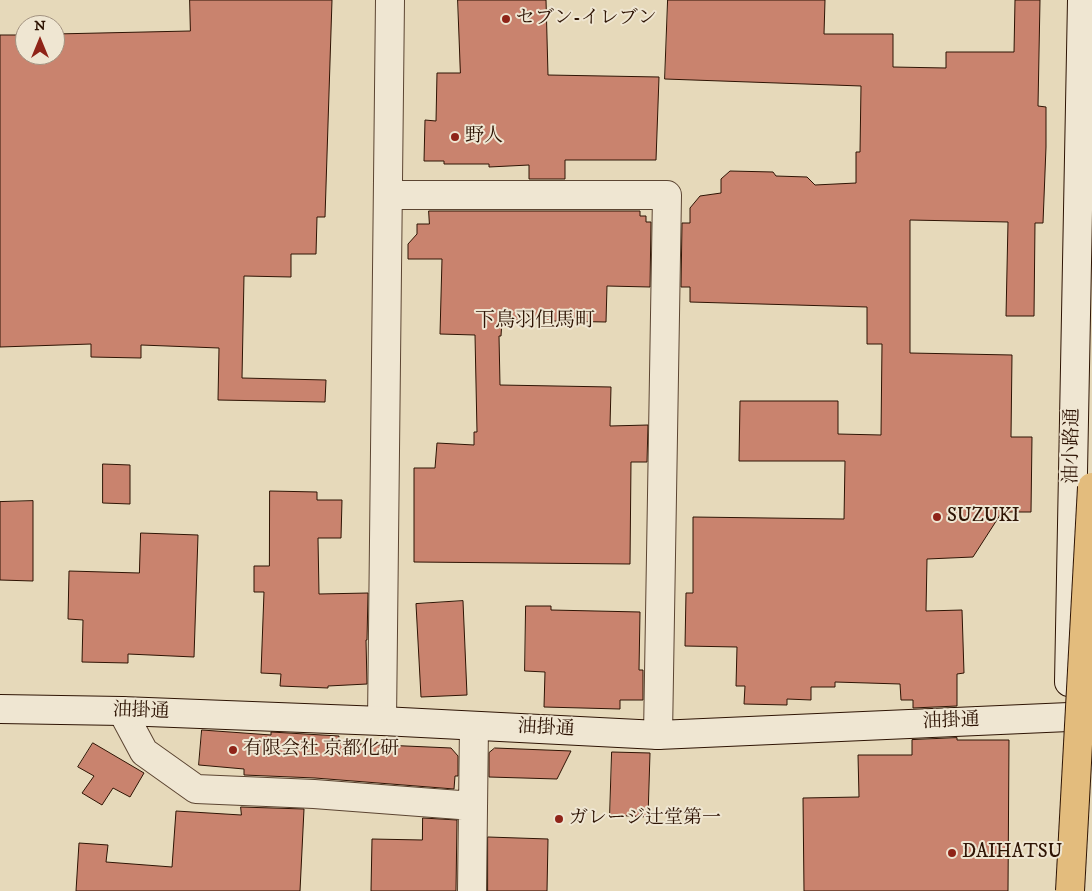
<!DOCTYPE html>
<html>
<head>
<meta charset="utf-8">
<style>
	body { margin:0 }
	#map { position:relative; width:1092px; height:891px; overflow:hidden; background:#e6d9ba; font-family:"IM FELL DW Pica",serif }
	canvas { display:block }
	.north { position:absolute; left:15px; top:15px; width:50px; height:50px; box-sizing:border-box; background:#efe6d2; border:1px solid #a29280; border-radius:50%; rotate:0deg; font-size:14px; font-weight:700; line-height:20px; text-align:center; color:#2e1404 }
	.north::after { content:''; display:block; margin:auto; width:18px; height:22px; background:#8f2418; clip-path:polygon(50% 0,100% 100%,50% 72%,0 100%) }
</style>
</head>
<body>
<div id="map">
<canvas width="1092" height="891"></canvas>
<div class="north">N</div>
</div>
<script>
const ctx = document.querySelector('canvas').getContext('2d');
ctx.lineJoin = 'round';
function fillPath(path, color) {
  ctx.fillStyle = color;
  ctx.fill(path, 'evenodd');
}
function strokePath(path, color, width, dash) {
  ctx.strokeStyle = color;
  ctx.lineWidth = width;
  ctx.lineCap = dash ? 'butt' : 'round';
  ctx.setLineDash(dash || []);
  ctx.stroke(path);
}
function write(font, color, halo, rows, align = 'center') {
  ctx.font = font + ' "IM FELL DW Pica","Noto Serif JP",serif';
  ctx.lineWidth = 4;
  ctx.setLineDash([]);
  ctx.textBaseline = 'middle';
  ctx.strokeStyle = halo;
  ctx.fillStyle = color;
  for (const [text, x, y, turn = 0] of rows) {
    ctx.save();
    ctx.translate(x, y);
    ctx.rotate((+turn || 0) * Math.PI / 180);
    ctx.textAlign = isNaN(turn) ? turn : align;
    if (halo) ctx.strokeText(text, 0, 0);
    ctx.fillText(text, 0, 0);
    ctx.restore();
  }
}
const building = new Path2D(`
	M190,0H332L325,217H317L316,254H291V277L244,276L242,378L326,380L325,402L218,400L219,348L141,345V358L91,357V344L0,347V35H25V55H55V34L190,31Z
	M458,0H546L548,75L659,77L656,160H565V179H529V165L489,167V164H444V161H424L425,120L436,121L437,73H460Z
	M668,0H825L824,34H893V67L946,68V52H1014L1015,0H1040L1038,106L1046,107V147L1043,223H1035L1034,316H1006L1008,222L910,220V353L1012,355L1011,437H1032L1031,512H1002L973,557L927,559L926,611L962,610L964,673L957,674V706L913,708V700H901L900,684L835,682V687H811V700L787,699V705L744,704L745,686H736L737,647L685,646L686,593H693V517L844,519L845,461H739L740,401H838V434L881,435L882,344H867V307L690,302V287H681L682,223H690V208L700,196L721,193V179L730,171L773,172L776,176L807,177L815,185L856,183V152H860L861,86L665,79Z
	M429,211H640V216H646V222H651L650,287L607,286L606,322L502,320L501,336H499L500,385L611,387L610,426L648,425L647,462H631L630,564L414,562V468H435L437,443L474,445V432H477L475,335L440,334L442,259H408V244L417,234V224H429Z
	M103,464L130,465V504L103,503Z
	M270,491L317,492V500H342L341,538H318L319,594L368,593L367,640H366L367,684L328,686V688L280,686L281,674L261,673L264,592H254V566H269Z
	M33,501V581L0,580V502Z
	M141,533L198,535L194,657L128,654V663L82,662L83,620L68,619L69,571L139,573Z
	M463,601L467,695L421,697L416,604Z
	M526,606H551V610L640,612L639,670H643V700H620V709L544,707L545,672L525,671Z
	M202,730L271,735V732L339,736L338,743L451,748L458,756V776H455L454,789L315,778L244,775V769L199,765Z
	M957,738V740H1009L1008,891H804L803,798L859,797L858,755H912V740Z
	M93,743L144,773L130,797L113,788L102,805L82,793L94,776L78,767Z
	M495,748L571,751L557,779L489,777V753Z
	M612,752L650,753L648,817L610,815Z
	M241,807L304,809L300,891H76L79,843L108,845L106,862L172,867L176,811L241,815Z
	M423,818L457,820L456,891H371L372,839L422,840Z
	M488,837L548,839L547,891H488Z`);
const street = new Path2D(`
	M388,195H667L658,735
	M122,711L144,752L196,789L314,794L473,806
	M382,721L390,0
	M472,891L474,726`);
const secondary = new Path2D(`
	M1069,682L1082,0
	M0,709L122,711L382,721L658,735L1092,716`);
const highwayBridge = new Path2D(`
	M1070,891L1092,487`);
const markers = [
	[506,19,5,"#8f2418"],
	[455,137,5,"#8f2418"],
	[937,517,5,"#8f2418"],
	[233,750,5,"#8f2418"],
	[559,819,5,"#8f2418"],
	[952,853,5,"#8f2418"]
];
const poiNames = [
	["セブン-イレブン",516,19],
	["野人",465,137],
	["SUZUKI",947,517],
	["有限会社 京都化研",243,750],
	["ガレージ辻堂第一",569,819],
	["DAIHATSU",962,853]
];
const streetNames = [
	["油小路通",1073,446,-89],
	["油掛通",141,712,2],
	["油掛通",951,722,-2],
	["油掛通",546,729,3]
];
const neighbourhoodNames = [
	["下鳥羽但馬町",535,322]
];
fillPath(building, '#c9836e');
strokePath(building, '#2e1404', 1);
strokePath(street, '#5c4532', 30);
strokePath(secondary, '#2e1404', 30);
strokePath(street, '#efe6d2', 28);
strokePath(secondary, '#efe6d2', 28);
strokePath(highwayBridge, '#2e1404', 30, []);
strokePath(highwayBridge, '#e3bc7d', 28);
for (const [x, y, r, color] of markers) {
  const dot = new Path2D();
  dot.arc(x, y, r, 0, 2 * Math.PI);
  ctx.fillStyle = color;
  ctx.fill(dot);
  strokePath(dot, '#efe6d2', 2);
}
write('19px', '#2e1404', '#efe6d2', poiNames, 'left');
write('19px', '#2e1404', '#efe6d2', streetNames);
write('20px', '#2e1404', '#efe6d2', neighbourhoodNames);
</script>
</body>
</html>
